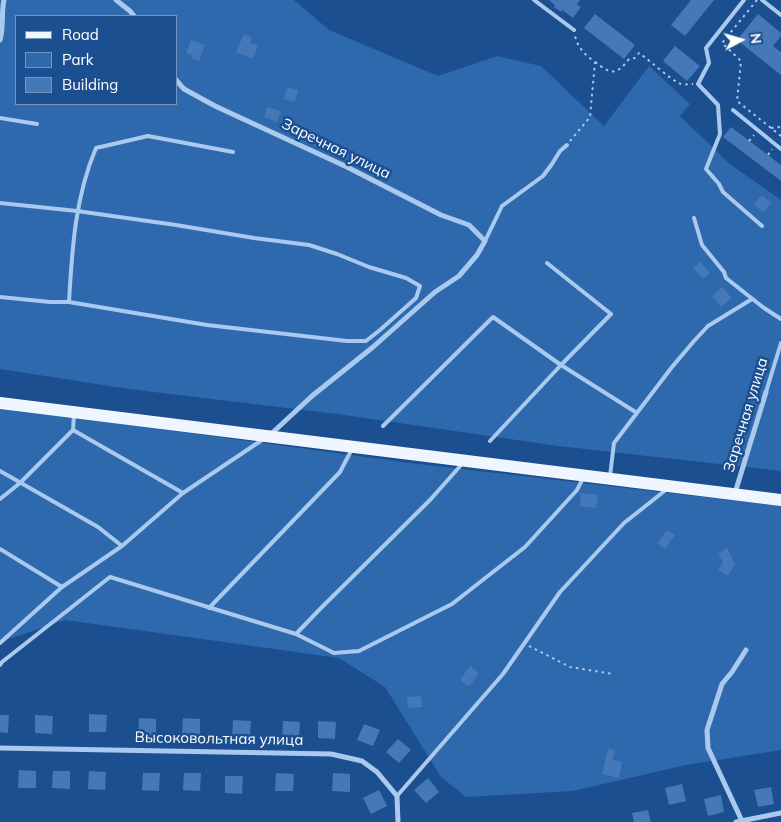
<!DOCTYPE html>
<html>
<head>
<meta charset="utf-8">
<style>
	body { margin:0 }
	#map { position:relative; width:781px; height:822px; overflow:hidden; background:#1b4f8f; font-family:Mulish,sans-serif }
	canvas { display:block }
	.legend { position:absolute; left:15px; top:15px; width:162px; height:90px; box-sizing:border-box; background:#1b4f8f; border:1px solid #7695bc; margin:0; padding:6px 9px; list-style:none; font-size:15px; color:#fff }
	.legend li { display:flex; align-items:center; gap:10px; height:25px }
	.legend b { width:25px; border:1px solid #7695bc }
	.north { position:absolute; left:716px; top:15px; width:50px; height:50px; -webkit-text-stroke:4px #1b4f8f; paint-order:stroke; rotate:84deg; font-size:14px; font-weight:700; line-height:20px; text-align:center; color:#fff }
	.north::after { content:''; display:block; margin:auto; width:18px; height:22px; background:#fff; clip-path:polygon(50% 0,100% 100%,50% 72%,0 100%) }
</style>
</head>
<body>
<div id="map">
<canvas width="781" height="822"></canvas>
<ul class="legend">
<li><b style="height:6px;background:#f0f6ff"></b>Road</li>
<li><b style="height:14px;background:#2e69ad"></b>Park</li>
<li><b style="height:14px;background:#4478b7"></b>Building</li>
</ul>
<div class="north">N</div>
</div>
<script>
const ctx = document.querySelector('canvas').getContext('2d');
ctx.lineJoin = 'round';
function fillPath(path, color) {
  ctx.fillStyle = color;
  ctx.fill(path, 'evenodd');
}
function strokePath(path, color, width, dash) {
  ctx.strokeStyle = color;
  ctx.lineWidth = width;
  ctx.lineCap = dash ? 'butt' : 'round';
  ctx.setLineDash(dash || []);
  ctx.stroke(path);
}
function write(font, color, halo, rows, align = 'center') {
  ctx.font = font + ' Mulish,sans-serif';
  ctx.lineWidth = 5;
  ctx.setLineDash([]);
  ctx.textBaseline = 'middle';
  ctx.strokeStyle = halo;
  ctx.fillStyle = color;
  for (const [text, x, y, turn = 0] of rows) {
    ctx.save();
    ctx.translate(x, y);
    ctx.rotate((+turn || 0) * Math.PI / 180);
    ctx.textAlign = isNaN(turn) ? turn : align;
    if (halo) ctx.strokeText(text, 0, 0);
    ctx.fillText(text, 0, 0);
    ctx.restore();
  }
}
const green = new Path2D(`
	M0,0H294L329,30L438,76L497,56L541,66L604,126L649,66L690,104L680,116L731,165L781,200V471L558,446L337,414L129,389L0,369ZM16,16H176V104H16Z
	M0,409L115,423L410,463L781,506V750L686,765L573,791L466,797L441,777L385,687L339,658L65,620L0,642Z`);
const building = new Path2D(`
	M549,0H580L577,4L581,7L573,18L562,10L561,12L554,7L555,5Z
	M691,0H714L685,36L671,25Z
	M595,14L635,45L624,59L584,28Z
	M758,14L781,33V36L773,46L781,52V75L737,40Z
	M244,34L252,38L250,43L258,46L253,59L236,52Z
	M191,40L205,45L199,61L191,58L192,55L186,53Z
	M675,46L700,66L687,81L663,61Z
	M287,87L298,90L295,102L284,99Z
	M267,107L281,111L277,122L264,117Z
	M731,127L781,165V181L723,137Z
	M762,195L771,203L763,212L754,204Z
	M700,262L710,273L703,279L693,268Z
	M722,287L732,298L721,307L712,296Z
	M581,493L598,495L596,508L580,506Z
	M667,530L675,535L665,549L657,543Z
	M727,548L735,564L728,576L718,570L723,562L718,554Z
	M470,666L479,673L469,687L460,680Z
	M421,696L422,707L408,708L407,697Z
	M89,714L107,715L106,732H89Z
	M0,715H9L8,733L0,732Z
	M35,715L53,716L52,734L35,733Z
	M139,718L156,719V737L138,736Z
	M183,718L200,719V736H182Z
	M233,720L251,721L250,738H232Z
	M283,721L300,722L299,740L282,739Z
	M318,721L336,722L335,739L318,738Z
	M364,724L380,730L373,746L357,740Z
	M398,739L411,750L399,763L386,752Z
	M608,748L615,750L613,760L622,762L619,778L602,774Z
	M19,770L36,771V788H18Z
	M53,771H70V789L52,788Z
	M89,771L106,772L105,790L88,789Z
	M143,773H160L159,791L142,790Z
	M184,773H201L200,791L183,790Z
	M276,773L294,774L293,791H275Z
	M333,773L350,774V792L332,791Z
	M225,776H243L242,794L225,793Z
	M428,778L439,792L426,803L414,790Z
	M682,784L686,801L669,805L665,788Z
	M771,787L774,804L758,807L754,790Z
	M379,790L387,806L371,814L363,798Z
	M721,795L724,812L708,816L704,799Z
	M648,810L651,822H634L632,813Z`);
const path = new Path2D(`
	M757,0L722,43L741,61L737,101L781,136
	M595,62C611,74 616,76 629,59L635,58L639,53C651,61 669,79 681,84C685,85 689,84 693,84
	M771,128L781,127
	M570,141L590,117L595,62C585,55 578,48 575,36
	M749,141L754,135
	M768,155L772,149
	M529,646L570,667L613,674`);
const lane = new Path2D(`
	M534,0L574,30
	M744,0L706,48L709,63L698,84L718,105L720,134L706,169L719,184L723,192L762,226
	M762,0L781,15
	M733,110L781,149
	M0,118L37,124
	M0,203L77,211L176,225L254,238L309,245L337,254L369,267L406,278L420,286L416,298L380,330L366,341H347L207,325L69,302H50L0,297
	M694,218L702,245L724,272L726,278L764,308L781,319
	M485,241L502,206L543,176L552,164L560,151L567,145
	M69,302C72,250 75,197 96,148L148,136L233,152
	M766,392L781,343
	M383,426L493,317L561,365L637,413
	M73,430L183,493
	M490,441L561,365L611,314L547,263
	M0,471L98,527L122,546
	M610,476L614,443L672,367L694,341L708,326L752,299
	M0,499L20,483L73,430L74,414
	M0,549L62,587
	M209,608L340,472L352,449
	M296,634L320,609L430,500L462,464
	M0,643L62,587L122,546L183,493L262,440
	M0,665L2,662L110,577L296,634L334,653L359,651L452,604L525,547L577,490L583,478
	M397,796L503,674L560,592L624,523L667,489`);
const street = new Path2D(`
	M116,0L130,11L134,16
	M0,40C4,27 1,13 4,0
	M176,80L184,89L215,106L347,167L441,215L469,225L485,241L477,255L459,276L435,292L373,347L312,396L270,435
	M735,493L766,392
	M0,748L331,754L362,761L377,772L397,796L398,822
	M742,821L708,748L707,730L722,684L732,672L746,650
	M736,822L781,813`);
const primary = new Path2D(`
	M0,403C260,436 521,467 781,500`);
const streetNames = [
	["Заречная улица",336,149,26],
	["Заречная улица",746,415,-73],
	["Высоковольтная улица",219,739,1]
];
fillPath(green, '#2e69ad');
fillPath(building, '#4478b7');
strokePath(path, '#a9c9ee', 2, [2.5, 4]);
strokePath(lane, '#a9c9ee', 4);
strokePath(street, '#a9c9ee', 5);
strokePath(primary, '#f0f6ff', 12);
write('15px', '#fff', '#1b4f8f', streetNames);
</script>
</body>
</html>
